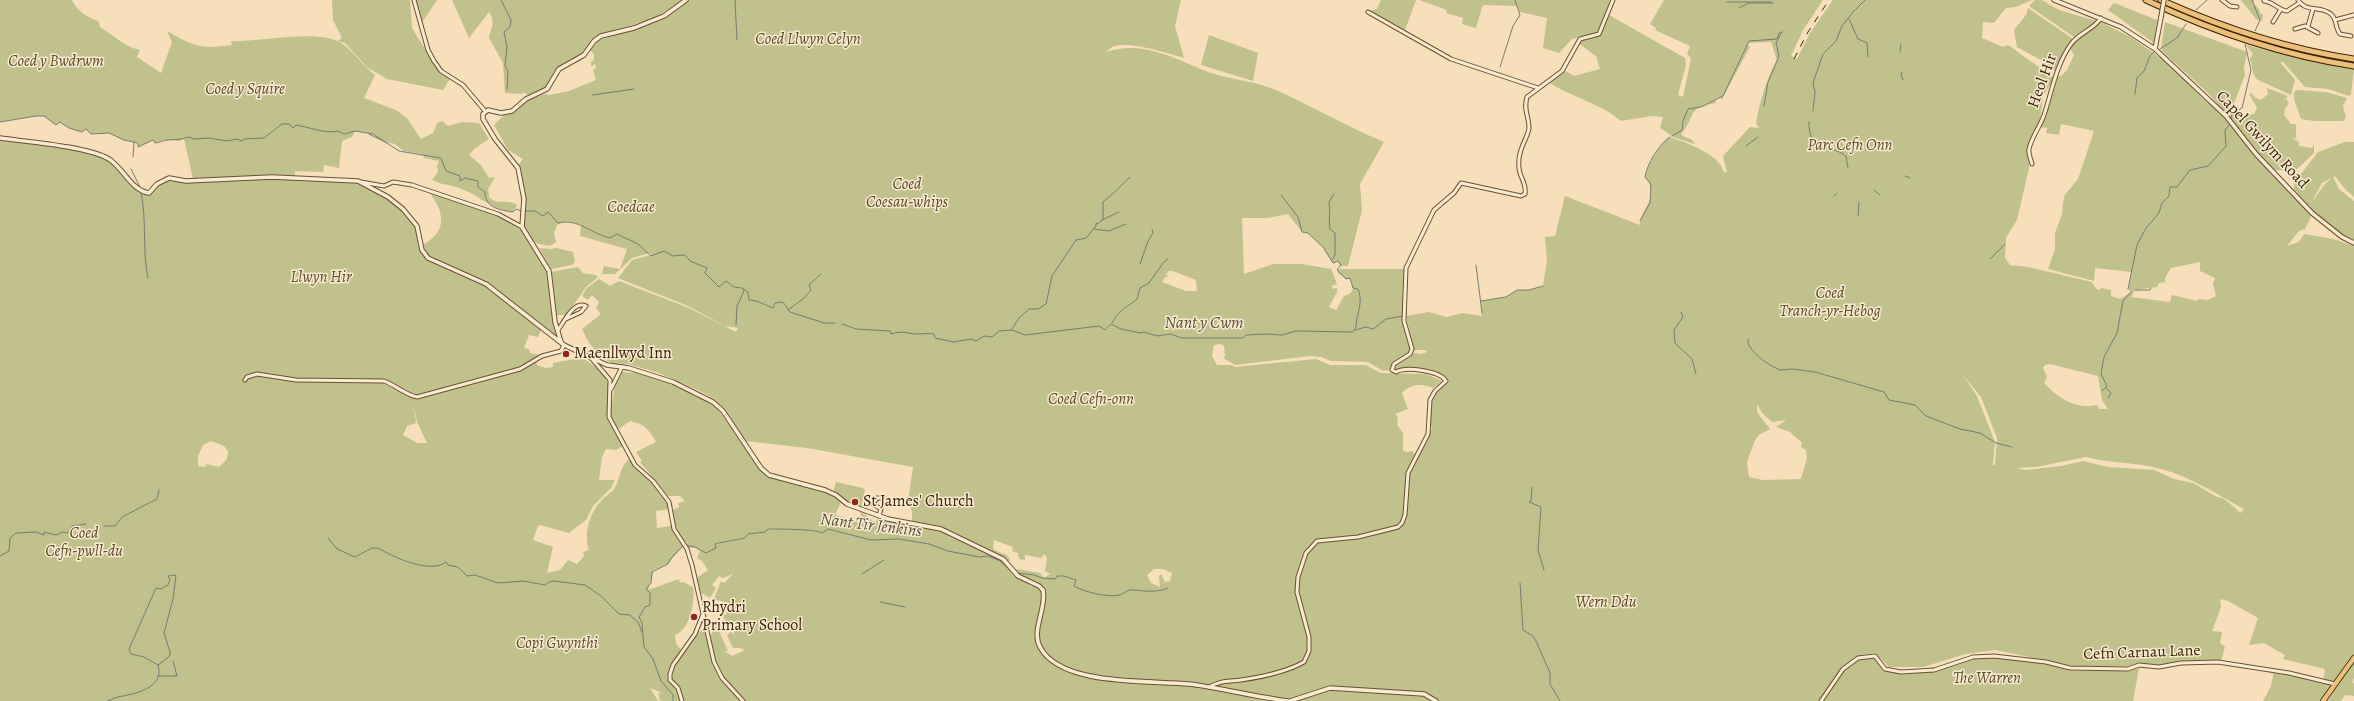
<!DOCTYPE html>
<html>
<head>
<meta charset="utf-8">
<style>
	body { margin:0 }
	canvas { display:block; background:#f6dfba }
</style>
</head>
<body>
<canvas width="2354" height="701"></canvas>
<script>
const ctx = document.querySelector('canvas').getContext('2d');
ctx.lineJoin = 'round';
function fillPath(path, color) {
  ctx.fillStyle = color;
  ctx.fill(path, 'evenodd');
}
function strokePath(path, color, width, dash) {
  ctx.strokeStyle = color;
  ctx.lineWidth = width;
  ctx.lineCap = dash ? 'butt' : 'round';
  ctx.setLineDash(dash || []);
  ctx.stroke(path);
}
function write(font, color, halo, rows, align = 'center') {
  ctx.font = font + ' Alegreya,serif';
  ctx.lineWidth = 3;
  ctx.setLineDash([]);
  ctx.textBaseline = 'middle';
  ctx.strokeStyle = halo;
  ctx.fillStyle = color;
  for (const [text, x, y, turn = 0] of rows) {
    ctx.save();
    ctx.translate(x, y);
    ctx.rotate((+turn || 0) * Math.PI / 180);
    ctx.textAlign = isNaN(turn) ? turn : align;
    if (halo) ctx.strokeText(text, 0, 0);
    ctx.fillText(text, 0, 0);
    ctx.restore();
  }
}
const green = new Path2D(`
	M0,0H72C78,13 87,16 99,22L100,27C113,35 125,47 140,50L137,57L161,73L172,42L167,31C195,47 200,49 232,45L231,41C259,43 322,27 344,45C355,54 364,66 375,75L364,98L396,110L407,118L421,139L433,133L437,123L442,121L448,126L462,122L479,123L489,139L474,149L469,155L481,165L489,178L495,177L488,189L489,197C497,206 507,198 517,205L513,212C487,208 480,195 459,188C449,184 441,185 432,180L438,172L437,166L439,161L424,158L423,154L404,151L395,144L383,141L373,134L355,131L352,137L342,141L339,168L324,165L323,172L295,171V177L290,175L193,179L184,139L180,141L165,140L155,143L153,140L138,147V143L124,140L109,133L91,134L86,129L82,132L69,128L60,122L56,125L44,116H36L0,122Z
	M410,0L412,28L438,70L450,79L443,90L387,79L367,67L345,43L338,41L342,38L333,20L332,0Z
	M416,0H437L423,21H421Z
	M452,0H683L655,18L599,35L584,53L557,69L547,87L528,96L524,92L522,94L505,93L503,63L489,38C491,27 496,23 489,12L469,38Z
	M687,0H1181L1175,26L1184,58C1169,54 1115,35 1107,52C1139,40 1173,57 1203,70C1225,79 1249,80 1271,88C1309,104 1345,126 1384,142L1360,184L1362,210L1348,266H1340L1338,261L1333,263L1323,247L1308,233L1302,232L1288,214L1268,218H1242L1244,274L1273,264H1301L1331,269L1337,284L1332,286L1333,289L1337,288V292L1329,307L1336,310L1344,296L1351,293L1353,288L1350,278L1346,279L1338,273V269H1404V326L1412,349C1408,358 1395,363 1389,370L1383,371L1368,362L1331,361L1321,357L1310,356L1235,365L1223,358L1225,356L1224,346L1220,344L1214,345L1212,356L1217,365H1233L1234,367L1316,359L1330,365H1366L1380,373L1426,374L1442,381L1433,388C1421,383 1411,384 1402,393L1408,409L1395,414L1398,417L1397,425L1403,433V451L1407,452L1412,451L1418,457L1432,429C1428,419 1427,400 1436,391C1439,387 1445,385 1449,381L1430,369L1420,370L1404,367L1394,370L1395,365L1413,353L1421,354L1427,352L1426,350H1414L1406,316L1429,312L1446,317L1463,313L1482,316L1481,301L1506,297L1517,290H1529L1543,286L1547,260L1545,237L1555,236L1565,196L1640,225C1639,208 1662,199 1645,177C1649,162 1658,148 1668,137C1683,141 1720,154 1723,171L1727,173L1723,156L1750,127L1759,128L1756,123C1760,101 1766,80 1777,60L1771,42L1747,43L1750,47L1722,99L1720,97L1715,100L1716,103C1684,108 1697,117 1681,134C1685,139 1692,137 1695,144L1675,138L1660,128L1663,117L1652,116L1621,121C1600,103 1573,98 1550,83L1566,71L1574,76L1600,69L1596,56L1578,43L1584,39L1599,36L1609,15L1685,58L1686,65L1678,95L1683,97L1691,58L1687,54L1690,46L1655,30L1656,28L1650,24L1664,0H1823L1803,30L1791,56L1797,59L1810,33L1833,0H2032L2016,7L2006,8L1994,23L1983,22L1982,38L2003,47L2008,45L2054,78L2043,96L2040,119L2031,139L2028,151L2030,164L2017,220L2006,238L2005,258L2010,265L2028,267L2092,282L2096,289L2100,290L2101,288L2111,290V296L2120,299L2131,292L2128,289L2132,272L2095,268L2094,281L2048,269L2055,249V233L2062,214L2064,196L2078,179L2094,131L2061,124L2059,135L2046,133L2047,128L2041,127L2058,76H2061L2067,70L2074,55L2070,48L2075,40L2101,22L2132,38L2169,64L2202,98L2225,116L2257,157L2312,214L2305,229L2299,231L2287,246L2299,242L2304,234L2333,239L2354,246V678L2352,683H2354V696L2345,695L2341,701H2263L2271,686L2274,672L2294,675L2323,684L2325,669L2283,659L2285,655L2264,643L2249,645L2258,618L2228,601L2220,599L2221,607L2212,631L2222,632L2220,643L2225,647L2221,661L2181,662L2157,666L2140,663L2128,666H2074L1995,650L1966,654L1923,667H1889L1875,653L1860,655V658L1875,656L1885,669L1901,672L1940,670L1962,660L1994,656L2046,664L2071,671H2126L2139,668L2133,701H660L658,692L662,695L660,692L650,688L658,701H0V138C27,142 87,147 109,159C123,167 132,191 149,193L157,184L169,178L186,181L272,177L358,181L388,197L403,209L417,226L425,255L451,269V271L484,285L541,330L538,337L529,335L524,348L529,349L530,353L540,355L518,369L418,397L431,395L520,370L536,361L537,365L546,368L553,367V363L580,358L586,360L603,373L609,386L607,419L623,446L616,450L606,449L602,457L599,480H615L611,488L593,506L586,520L569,533L540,525L538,526L533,540L553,547L547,573L560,570L568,560L577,564L584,556L583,552L589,550C583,534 590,511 603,499C606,495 612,493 614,489C621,478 619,468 629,459C639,476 667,487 670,509L656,511L657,528L671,526L683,546L668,564L654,570L648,590L679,579L680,583L683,582L693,587C695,601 691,629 675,635L676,643L683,653L695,635L702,630L707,636L711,653L708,635L712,634L714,625L717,627L728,651H724L732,656L745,650L740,648H733L727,635L731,632L735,635L730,622L725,621L723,614L726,615L730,604L714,599L721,581L724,583L733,574L723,578L719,576L712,585L716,588L710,598L701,593L697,578L708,570L702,561L697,558L700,551L695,548H686L684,544L688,542H684L676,531L673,510L679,507L678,503L685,501L680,496H668L640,462L642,461L636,452L656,442C649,429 644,424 630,421L619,429L610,417L615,384L622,372L639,373L655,376L701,395L711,402L722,415L764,474L833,494L841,502L835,515L863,522L860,511L874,522L877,520L879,515L893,522L937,529L988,552L939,526L912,521V512L908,501L913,467L807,448L746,441L725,409L714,399L702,392L659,373L628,364L613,363L605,360L589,343L582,329L601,314L596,308L599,302L592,295L588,300L582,296L587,288L599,279L610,286L619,281L689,308L736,332L738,328L725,326L688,306L618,278L632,260L651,255L650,253L632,258L615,274H602L604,266L620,269L627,249L580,236L581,225L566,221L557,225L554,233L556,242L550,246C545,245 537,244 532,241C517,231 531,186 518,166L523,159L508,150L494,125L505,114L515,111L527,100L545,94L549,95L569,91L596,80L593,70L596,68L595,64L591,67V62L594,60V54L590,50L599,40L660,20ZM2200,262V271L2215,278L2213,283L2216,296L2208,300L2198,299L2197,301L2172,295L2170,302L2131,297L2135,290L2157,287L2159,283L2165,282V278L2171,268ZM1168,271H1173L1196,280L1197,291H1186L1162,282L1165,277H1169L1166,275ZM2050,364L2098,376L2102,400L2108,409H2099L2097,405C2076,410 2058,398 2044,383L2047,377L2043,368L2045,365ZM251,373L296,379L384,381C395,385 405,394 416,397C406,398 395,386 385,382L296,381L257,375L243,380ZM1963,375L1981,397L1997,438L1995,465H1993L1995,442L1977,396ZM1757,404L1762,413L1772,422L1786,420L1776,427L1790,432L1802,443L1801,447L1806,450L1807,458L1801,479L1763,480L1749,477L1747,462L1755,440L1759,435L1770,429L1757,412ZM414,406L417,422L427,443H417L403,435L407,426L416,423ZM211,441L224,446L228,451L227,459L219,467L206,464L205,467L198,466V456L203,445ZM2086,457C2108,463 2131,462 2153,467C2186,474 2215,493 2244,509L2241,513L2223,498L2217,497L2193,483L2174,479L2154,470L2108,467L2083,461L2061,466L2026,470L2016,468L2036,467ZM994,540L1013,547L1012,551L1018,553L1019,559L1025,560V555L1041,558L1044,554L1047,558L1045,571L1050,574L1044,578L1040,573L1017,569L1016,571L1022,577L1036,582V586L1033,584L1030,587V584L1018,578L1006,563L1010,560L1008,556L993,549ZM1154,569H1163L1172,573L1170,581L1165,582L1161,574L1159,576L1160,587L1151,583L1147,575Z
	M1381,0H1416L1405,30L1370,11L1377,9Z
	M1419,0H1610L1602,27L1599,32L1572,39L1559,53L1543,48L1547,18L1520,12L1517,6L1484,5L1482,7L1476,28L1462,24L1463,18L1446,13L1447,10Z
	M2035,0H2042L2059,10L2096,21L2074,37L2029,6Z
	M2241,0H2254L2253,3L2259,9L2260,13L2263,14L2262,21L2256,19Z
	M2114,3L2157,20L2154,43L2108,10Z
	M2028,8L2073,39L2064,50L2055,71L2041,60L2017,47L2014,30L2026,15Z
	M2165,22L2247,52L2244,68L2245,75L2231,111L2227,115L2208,93L2163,52L2161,48Z
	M1209,35L1258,53L1253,81L1201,65Z
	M2246,45L2318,63L2354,69L2351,94L2349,96L2328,89L2305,87L2283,62H2280L2295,80L2291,95L2258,80L2254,76L2250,59L2253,54Z
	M2267,88L2288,96L2278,109L2286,98L2289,104L2285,108L2284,115L2291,124H2296V138L2293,139L2299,142V146L2312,148L2314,144V153L2295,171L2274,170L2258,154L2228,115L2232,112L2235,115L2254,114L2257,108L2249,94L2251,93L2256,98L2261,100L2268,94Z
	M2297,90L2326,92L2347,98L2343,106L2346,118L2343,121H2314L2301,119L2294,99V92Z
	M2345,142H2354V197L2345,189L2335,176L2322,183L2311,203L2325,184L2333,177L2339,189L2354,201V240C2338,235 2321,220 2308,207L2311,204L2308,206L2294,190V183L2318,152Z
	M430,193L502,217L522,231L548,272L557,336L487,283L429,257L423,245C447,231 445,214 430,193Z
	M539,248L551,249L557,248L573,252L575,262L572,265L551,269Z
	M578,267L583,273L596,275L598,277L586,287L567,315H556L551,272Z
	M836,482L863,488L865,490L861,508L848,504L833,493Z`);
const stream = new Path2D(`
	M501,0L511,20L510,27L504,32L507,47L505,66L508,71L507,89
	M735,0L737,40
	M2252,0L2260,20L2255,31
	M1727,2H1771
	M1739,8L1749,3H1773
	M2196,10L2207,0
	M1849,19L1858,39L1867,43L1868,57
	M2160,49L2177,38L2186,24
	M1900,52L1901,44
	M1500,67L1513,26L1520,15L1515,0
	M1902,72L1901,75L1903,80
	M2135,94L2137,78L2144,71L2150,56L2154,52
	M592,95L634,89
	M1764,106L1768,82L1779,56L1776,43L1782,32
	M1813,111L1815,92L1813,83L1823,54L1836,41L1842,26L1853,12L1865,0
	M2231,119L2232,114L2242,108L2251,70L2245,44
	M0,122L36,116H44L56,125L60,122L69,128L82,132L86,129L91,134L109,133L124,140L138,143V147L153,140L155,143C160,143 163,140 168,140C176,139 180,140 188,137L195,139L209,138L227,141L237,139L242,141L244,139L264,138L282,124H289L293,128L296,125C309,127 325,134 338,131L344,134L355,131L373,134L399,151L441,158L446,171L460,176V181L465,178L478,181V187L485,192C485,208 500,210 513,212L516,209L521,211
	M1809,122C1808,152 1831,144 1846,156L1848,168
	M369,134L387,143
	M1672,136L1682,130L1683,121L1688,109L1701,107L1723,96L1749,41L1777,39L1779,33L1782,32
	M1746,146L1758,137
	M133,157L134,143
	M131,169L141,189
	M1905,176L1910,178
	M1874,190L1880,195
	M141,192C147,220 142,250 148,278
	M1834,196L1837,193
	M525,211H535L543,216L548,212L558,223C578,218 592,234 610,238L617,234L638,244L651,256L664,251L673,256L685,255L690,261L707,268L705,273L719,287L726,281C735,287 730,287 742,288L748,292L749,300C757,300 765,305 773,308L775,303L783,302L790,312L824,323H835
	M1858,216L1859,202
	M1102,220L1119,212
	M1640,221L1650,203L1651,184L1645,177C1647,164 1659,144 1670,137
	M1094,229L1109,231L1126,224
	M1990,259L2005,244
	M1332,260L1335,255V233L1330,229C1328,219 1331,212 1329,202L1334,194
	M1140,264L1148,241L1153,233L1152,229
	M1476,265L1482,313
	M2128,289L2137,245L2146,228L2159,213L2162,203L2169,196L2170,187H2177L2190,170L2208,166L2226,146L2225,130L2230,124
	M2135,290H2150L2151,288
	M1481,301L1506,297L1517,290H1529L1543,286
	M788,310L804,298L811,290L809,285L821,274
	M1681,312L1683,317L1674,330L1675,343L1692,359L1696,374
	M1112,323C1119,309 1128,307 1137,299L1140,288L1149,283L1163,263L1168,259
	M842,324L856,329L890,331L891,334C904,330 907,334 918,334C924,334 928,333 934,334L935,338L954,342L971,339L976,341L984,336L992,337L999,331L1012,330L1025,335L1099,326L1105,330L1111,324L1121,329L1140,333L1144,332L1157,336L1171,334L1181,338H1243L1246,335L1266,334L1282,335L1296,331L1353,332L1356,327C1356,314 1364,303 1358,289L1353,288L1350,278L1346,279L1337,270L1341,265L1338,261L1333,263L1323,247L1308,233L1302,232L1298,217L1281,195
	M736,325L737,306L744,291L743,289
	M1012,329L1019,318L1029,309H1038L1046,304L1052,276L1076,240L1086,238L1096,226V223L1098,224L1103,219V202C1112,195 1121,186 1130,177
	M1355,330L1366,327L1373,329L1386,319L1403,316
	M1748,339C1746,351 1770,366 1780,370L1793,369L1815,372L1884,392L1889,400L1915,405L1926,416L1960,429L1980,433L1996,443L2012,447
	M2106,388L2111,393L2108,398
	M2102,391L2107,386L2101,374L2104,357L2117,333L2123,301L2131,292
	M1532,487L1531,501L1529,502L1541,507L1538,550L1544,570
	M104,526H115L122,517L157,499L159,490
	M328,538L337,549L355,557L372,548H378C395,558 430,574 446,562L448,565L458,567L467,576L475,575L498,583L523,581L545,585L549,582L554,581L585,585L601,596L619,614L630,615L638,622L642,632
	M686,546H693L706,553L716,548L715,544C716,543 741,539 745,538L748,534L765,532L768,529C780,529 815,529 822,533L828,529L871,540L899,539L929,544L948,551L979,557L988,556L1000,561L1012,572
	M0,556L9,551L10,538L16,533L36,532L44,535V532L56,535L62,532L68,533L72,526L86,524
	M1017,573L1034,575L1042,578L1055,579L1057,576H1064L1076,580L1074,586C1083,592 1110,598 1120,595C1124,593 1128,589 1134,590C1145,591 1157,593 1168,588
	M862,574L884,560
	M1520,583L1523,630L1533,636L1536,641L1550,673V684L1560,701
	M880,602L905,607
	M158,676H177L173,661
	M107,701C112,700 113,698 118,697C133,694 165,689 158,665L170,656V652L164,633L173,599L176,575L168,576L170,580L168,585L161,589L156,588L129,649L131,654L144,657L158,665
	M673,701V695L661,681L653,659L644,647L642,623L639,617L645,607L650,605V593L646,589L651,583L652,572L668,564L671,558L683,546`);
const minor = new Path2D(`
	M414,0L428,50L434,61L441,71L463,85L485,111
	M2222,0L2230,6L2237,7
	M2298,0C2306,13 2320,5 2331,14C2337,19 2335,28 2340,34L2351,36
	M2264,1C2274,2 2278,10 2287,11L2299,3
	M1368,12L1451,59L1538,88
	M2335,20L2354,15
	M2273,22L2281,9
	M2308,26L2313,9
	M2295,29L2305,26L2318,33
	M2032,164C2031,159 2028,154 2029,149C2032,136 2040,127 2044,115C2052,91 2056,65 2071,44C2079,33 2093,30 2101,18
	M361,182L384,186L393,182L412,185L498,214L522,227
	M558,330C564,322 574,300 586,306L581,312L566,319
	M592,359L610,380L609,417L635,465L653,481L669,502L674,529L687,549L692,565L714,662L722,678L743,701
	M245,380L247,377L257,374L296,380L384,381C395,385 406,395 417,397L520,369L542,356L561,351L564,345
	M611,389L622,367
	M879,515L881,509L873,504L877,498H883
	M1209,687C1222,680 1227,682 1241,680C1262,677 1286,672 1304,662L1309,651V637L1297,592L1298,577L1306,553L1317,541L1358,537L1398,527L1402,523L1405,515L1408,473L1428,434L1430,400L1435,391L1446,381C1440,371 1406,366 1396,372L1392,370L1394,364L1410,354L1412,349L1404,321L1406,268L1434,210L1454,193L1461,183L1521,196L1525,194C1527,183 1519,177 1519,167C1517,150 1528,138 1529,128C1529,116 1523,110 1527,97L1562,71L1580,39L1599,34L1613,0
	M682,701L678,688L670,680V674L673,665L695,634L703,614
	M1821,701L1843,669L1858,658L1875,656L1885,669L1901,672L1934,670L1973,657L1994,656L2046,662L2070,668L2128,669L2139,665L2159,667L2181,663L2218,662L2289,673L2335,684`);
const tertiary = new Path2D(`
	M2054,0L2121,27L2155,49L2226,116L2256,154L2312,213L2342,237L2354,243
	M2155,49L2161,17
	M0,138C28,142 86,146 109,159C123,168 132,191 149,193L157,184L169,178L186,181L272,177L358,181L388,197L403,209L417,226L422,250L428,258L486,284L564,345L607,365L629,368L673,382L713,402L723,411L761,468L769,475L825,490L836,495L847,504L888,519L941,529L1003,559L1018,576L1039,586L1043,590C1047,608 1031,630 1040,647C1061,687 1151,680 1189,684C1222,688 1255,697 1288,701
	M561,342L555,322L549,271L522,227L524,199L518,168L495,139L483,119V114L488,110L501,113L512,111L526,99L547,89L559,69L584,55L594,41L601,36L634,28L664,16L686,0
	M1290,701L1330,688L1424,694L1436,701`);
const primary = new Path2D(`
	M2323,701L2354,658`);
const motorway = new Path2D(`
	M2146,0C2212,31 2281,55 2354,66
	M2161,0C2223,28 2287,49 2354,59`);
const rail = new Path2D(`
	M1794,59L1808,32L1829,0`);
const tertiaryBridge = new Path2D(`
	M2161,17L2164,0`);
const markers = [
	[566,354,4,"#8f2418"],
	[855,502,4,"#8f2418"],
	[694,617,4,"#8f2418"]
];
const parkNames = [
	["Coed Llwyn Celyn",808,40],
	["Coed y Bwdrwm",56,62],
	["Coed y Squire",245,90],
	["Parc Cefn Onn",1850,146],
	["Coed",907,185],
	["Coesau-whips",907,203],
	["Coedcae",631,208],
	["Llwyn Hir",321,278],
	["Coed",1830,294],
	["Tranch-yr-Hebog",1830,312],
	["Coed Cefn-onn",1091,400],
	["Coed",84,534],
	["Cefn-pwll-du",84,552],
	["Wern Ddu",1606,603],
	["Copi Gwynthi",557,644],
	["The Warren",1987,679]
];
const streetNames = [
	["Heol Hir",2043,81,-70],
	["Capel Gwilym Road",2262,140,47],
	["Cefn Carnau Lane",2142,653,-2]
];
const poiNames = [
	["Maenllwyd Inn",574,354],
	["St James' Church",863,502],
	["Rhydri",702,608],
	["Primary School",702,626]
];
const waterNames = [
	["Nant y Cwm",1204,324],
	["Nant Tir Jenkins",871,526,7]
];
fillPath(green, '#c0c18d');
strokePath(stream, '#797c71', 1);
strokePath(minor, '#6a5031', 5);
strokePath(tertiary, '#6a5031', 5.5);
strokePath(primary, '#3b2103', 6);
strokePath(motorway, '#3b2103', 7);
strokePath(minor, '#f9ead2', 3);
strokePath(tertiary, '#f9ead2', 3.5);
strokePath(primary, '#ebc07d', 4.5);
strokePath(motorway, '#ebc07d', 5);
strokePath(rail, '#3b2103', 1, [7, 7]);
strokePath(tertiaryBridge, '#6a5031', 5.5, []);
strokePath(tertiaryBridge, '#f9ead2', 3.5);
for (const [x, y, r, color] of markers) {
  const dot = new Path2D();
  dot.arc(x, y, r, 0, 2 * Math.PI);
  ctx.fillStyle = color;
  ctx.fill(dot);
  strokePath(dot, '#f9ead2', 1.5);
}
write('italic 16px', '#5c4926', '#f9ead2', parkNames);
write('16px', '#3b2103', '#f9ead2', streetNames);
write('16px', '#3b2103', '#f9ead2', poiNames, 'left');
write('italic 17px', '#5a4f3a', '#f9ead2', waterNames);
</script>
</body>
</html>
